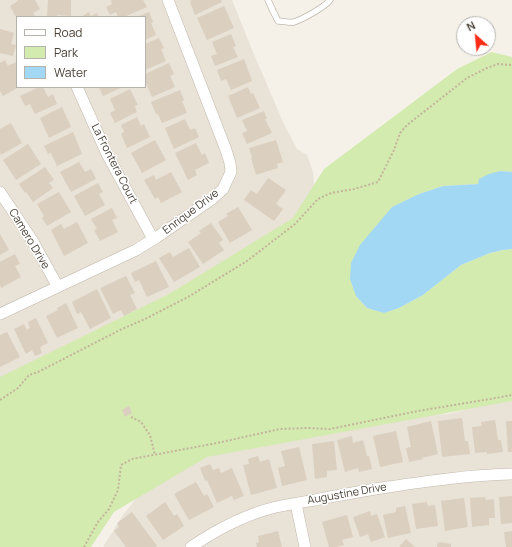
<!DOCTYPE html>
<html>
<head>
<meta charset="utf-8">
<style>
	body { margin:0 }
	#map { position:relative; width:512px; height:547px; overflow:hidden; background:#f5f1e9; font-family:Manrope,sans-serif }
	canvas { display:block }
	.legend { position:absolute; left:16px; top:16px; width:130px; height:72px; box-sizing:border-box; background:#fff; border:1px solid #b6b3af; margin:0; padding:5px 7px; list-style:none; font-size:12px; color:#494137 }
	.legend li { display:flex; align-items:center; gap:8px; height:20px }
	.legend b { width:20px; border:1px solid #b6b3af }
	.north { position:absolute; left:456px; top:16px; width:40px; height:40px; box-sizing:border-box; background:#fff; border:1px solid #b6b3af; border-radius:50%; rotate:333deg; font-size:11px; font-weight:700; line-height:16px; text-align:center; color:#494137 }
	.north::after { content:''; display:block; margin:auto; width:14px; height:18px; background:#ff2b16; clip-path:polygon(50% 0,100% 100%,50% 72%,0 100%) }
</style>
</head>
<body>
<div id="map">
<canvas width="512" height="547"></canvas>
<ul class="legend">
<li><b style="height:5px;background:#fff"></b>Road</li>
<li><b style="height:11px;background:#d4ebb0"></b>Park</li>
<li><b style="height:11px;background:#a3d8f4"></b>Water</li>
</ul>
<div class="north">N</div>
</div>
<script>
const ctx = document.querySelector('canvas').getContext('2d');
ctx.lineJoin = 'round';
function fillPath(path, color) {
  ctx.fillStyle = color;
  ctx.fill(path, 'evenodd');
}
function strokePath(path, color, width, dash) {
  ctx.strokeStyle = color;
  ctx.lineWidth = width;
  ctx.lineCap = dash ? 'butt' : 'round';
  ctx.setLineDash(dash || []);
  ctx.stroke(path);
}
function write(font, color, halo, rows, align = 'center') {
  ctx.font = font + ' Manrope,sans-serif';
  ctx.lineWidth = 3;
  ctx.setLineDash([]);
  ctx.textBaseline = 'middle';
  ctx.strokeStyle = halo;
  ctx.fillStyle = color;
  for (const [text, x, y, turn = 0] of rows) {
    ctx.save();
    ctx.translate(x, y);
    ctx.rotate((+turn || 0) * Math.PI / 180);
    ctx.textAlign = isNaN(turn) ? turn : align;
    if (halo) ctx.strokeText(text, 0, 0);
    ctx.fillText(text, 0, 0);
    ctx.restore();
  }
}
const residential = new Path2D(`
	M0,0H232L253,52L283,122L297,149L307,155L313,172L315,197L296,224L254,256L0,383ZM17,17H145V87H17Z
	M512,398V547H103L123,515L155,475L192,456L397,417L448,414Z`);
const green = new Path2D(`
	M492,52L512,57V172L500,171L478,184L443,186L419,194L393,207L356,296L367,308L384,313L399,308L423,295L461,265L490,253L503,250L512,249V401L207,457L114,512L91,547H0V377L169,294L293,218L324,169L380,127L457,69Z`);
const water = new Path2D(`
	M500,171L512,172V249L503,250L490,253L461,265L423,295L399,308L384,313L367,308L356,296L350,279L351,263L360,245L392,207L419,194L443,186L478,184L479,179L489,174Z`);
const building = new Path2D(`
	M18,0H35L40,9L33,13L35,16L34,17H16L10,6L18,1Z
	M48,0H71V16L57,15V17H47Z
	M111,0H143L147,7L124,17H118L116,12L110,15L106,7L112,4Z
	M190,0H221L222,2L195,15L190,2L191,1Z
	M224,6L234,28L207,40L197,18Z
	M89,12L91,16L97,13L99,17H81Z
	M149,12L153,22L151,23L156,35L145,40V17H137Z
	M0,29L14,33L11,44L16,45L13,56L0,53Z
	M231,34L236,46L233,47L238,57L215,66L211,56L217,54L212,42Z
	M159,38L164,48L161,49L166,61L145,70V44Z
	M244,59L252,81L231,90L226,79L221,81L217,70Z
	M5,60L8,66L16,62L17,63V87H19L3,96L0,91V63Z
	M169,63L174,74L170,76L175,87L152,97L145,81V74Z
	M39,87H43L48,97L53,94L57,104L35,114L30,104L25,106L20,96Z
	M99,87H123L103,96Z
	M248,87L251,94L253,93L260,108L237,118L228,96Z
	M130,89L138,105L135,106L137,112L115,123L110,113L115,110L110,99Z
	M180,90L184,100L182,101L187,113L162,123L158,114H156L151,102Z
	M62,107L71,127L49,138L40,118Z
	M264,111L267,119H265L272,133L247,144L242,133L247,131L242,120Z
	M137,117L141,126L144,124L150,137L127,148L121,134L124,132L121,125Z
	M185,119L190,130L195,128L199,137L174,149L165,128Z
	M11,123L22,143L1,155L0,152V129Z
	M73,132L82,154L57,166L51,153L48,154L44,146Z
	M155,140L166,160L142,173L131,153Z
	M276,140L283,162L277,164L278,168L256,175L251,158L252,157L249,148Z
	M196,143L202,155L205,153L209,163L195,170L197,175L188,180L175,153Z
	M28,144L41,164L16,180L3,160Z
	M79,162L85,172L91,169L96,179L71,192L60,172Z
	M45,167L54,180L49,183L53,188L33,202L26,192L25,193L19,184Z
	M171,172L182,192L161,203L158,197L155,199L144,180L154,175L156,180Z
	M268,178L286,190L276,204L283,209L274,221L244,200L251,190L257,194Z
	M98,183L103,192L99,194L105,205L85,216L74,196Z
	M59,192L71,212L47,226L42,218L44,216L37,204Z
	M238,207L252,230L230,243L218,222L228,216L226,214Z
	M112,208L117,218L112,220L118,232L100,241L94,230L97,229L91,219Z
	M77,222L88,243L64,256L51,230L61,224L64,229Z
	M211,223L223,240L219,243L224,250L203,264L188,242L201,233L199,231Z
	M0,234L9,250L0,255Z
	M189,248L200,267L174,282L159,258L170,252L173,257Z
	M15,254L20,264L15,266L21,277L1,288L0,285V262Z
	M156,261L169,287L147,297L139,280L135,282L131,273Z
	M126,276L135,293L130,295L137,309L124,316L121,310L113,314L100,288Z
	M97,289L111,318L90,329L81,312L77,314L72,302Z
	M66,303L78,328L57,338L46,316L58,310L57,308Z
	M36,318L48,343L40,347L42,353L35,356L32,350L26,354L14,329L24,324L27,330L30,328L28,322Z
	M7,332L20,357L0,367V335Z
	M129,406L132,413L125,417L122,410Z
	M462,418L465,441H468L470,454L442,457L438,421Z
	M495,420L498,440H501L503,452L487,454V452L475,453L472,427L482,426L481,422Z
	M431,421L438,454L422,458L423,459L409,462L406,448L411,447L407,427Z
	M506,421H512V452H508Z
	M396,431L403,462L380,467L373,436Z
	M352,436L353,443L363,440L367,456H369L372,469L359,472L358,468L345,472L337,440Z
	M334,441L337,470L327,471V477L315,479L312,444Z
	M299,447L307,480L282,486L278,468L285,466L281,451Z
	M258,456L260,462L269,459L277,488L251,495L243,465L249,464L248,459Z
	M210,464L213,470L219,468L221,473L232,468L244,496L234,500L232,496L217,503L207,480L205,481L200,468Z
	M196,482L204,496L207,494L214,507L189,520L174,494Z
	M512,496V523L501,524L499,497Z
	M485,497L486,500L494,499L495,518H489V525L472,527L470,498Z
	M464,498L468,527L445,531L441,501Z
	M165,502L174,516L177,514L184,526L163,540L146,516Z
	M427,502L428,506L435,505L438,526L416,529L412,504Z
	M405,506L411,533L388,538L383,515L396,512V508Z
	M370,511L371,516L377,514L385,537L371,542L368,534L360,537L353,517Z
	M132,512L157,546L156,547H126L114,531L119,527L117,523Z
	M347,515L353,537L342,540L344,545L336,547H329L322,522Z
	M278,531L282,547H257L256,543L259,542L258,536Z
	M512,531V547H506L504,532Z
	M406,539L415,547H399Z
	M438,542L451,544V547H437Z`);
const path = new Path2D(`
	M0,400L18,388L29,375L38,372L120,330L145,319L188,297L247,261L295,224L318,199L331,193L354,189L378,182L394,150L400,133L407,125L467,78L487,68L498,64L512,65
	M131,417L141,422L150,435L155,455
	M84,547L98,522L109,509L118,490L121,465L132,459L217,443L280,429L308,428L330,429L418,411L490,399L512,395`);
const service = new Path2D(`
	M268,0L273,11L278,21C283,21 290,23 294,22C303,19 325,7 330,0`);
const minor = new Path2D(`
	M77,87L107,154L153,239
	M0,192L32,240L58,287
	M0,314L136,250L157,237L212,199L223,189L231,172L230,163L226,150L168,0
	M296,504L305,547
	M191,547C216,530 247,514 276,507C289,504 303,502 315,500C339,495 363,491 388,487C429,481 470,475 512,474`);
const streetNames = [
	["La Frontera Court",114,164,63],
	["Enrique Drive",191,212,-37],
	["Camero Drive",29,239,59],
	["Augustine Drive",347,494,-10]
];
fillPath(residential, '#e9e2d7');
fillPath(green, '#d4ebb0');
fillPath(water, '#a3d8f4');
fillPath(building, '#dbcfc0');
strokePath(service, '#c1b8ab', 7);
strokePath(minor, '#c1b8ab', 12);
strokePath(path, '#c4b39b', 2, [2, 2]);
strokePath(service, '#fff', 5.5);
strokePath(minor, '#fff', 11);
write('11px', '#494137', '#fff', streetNames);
</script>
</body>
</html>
